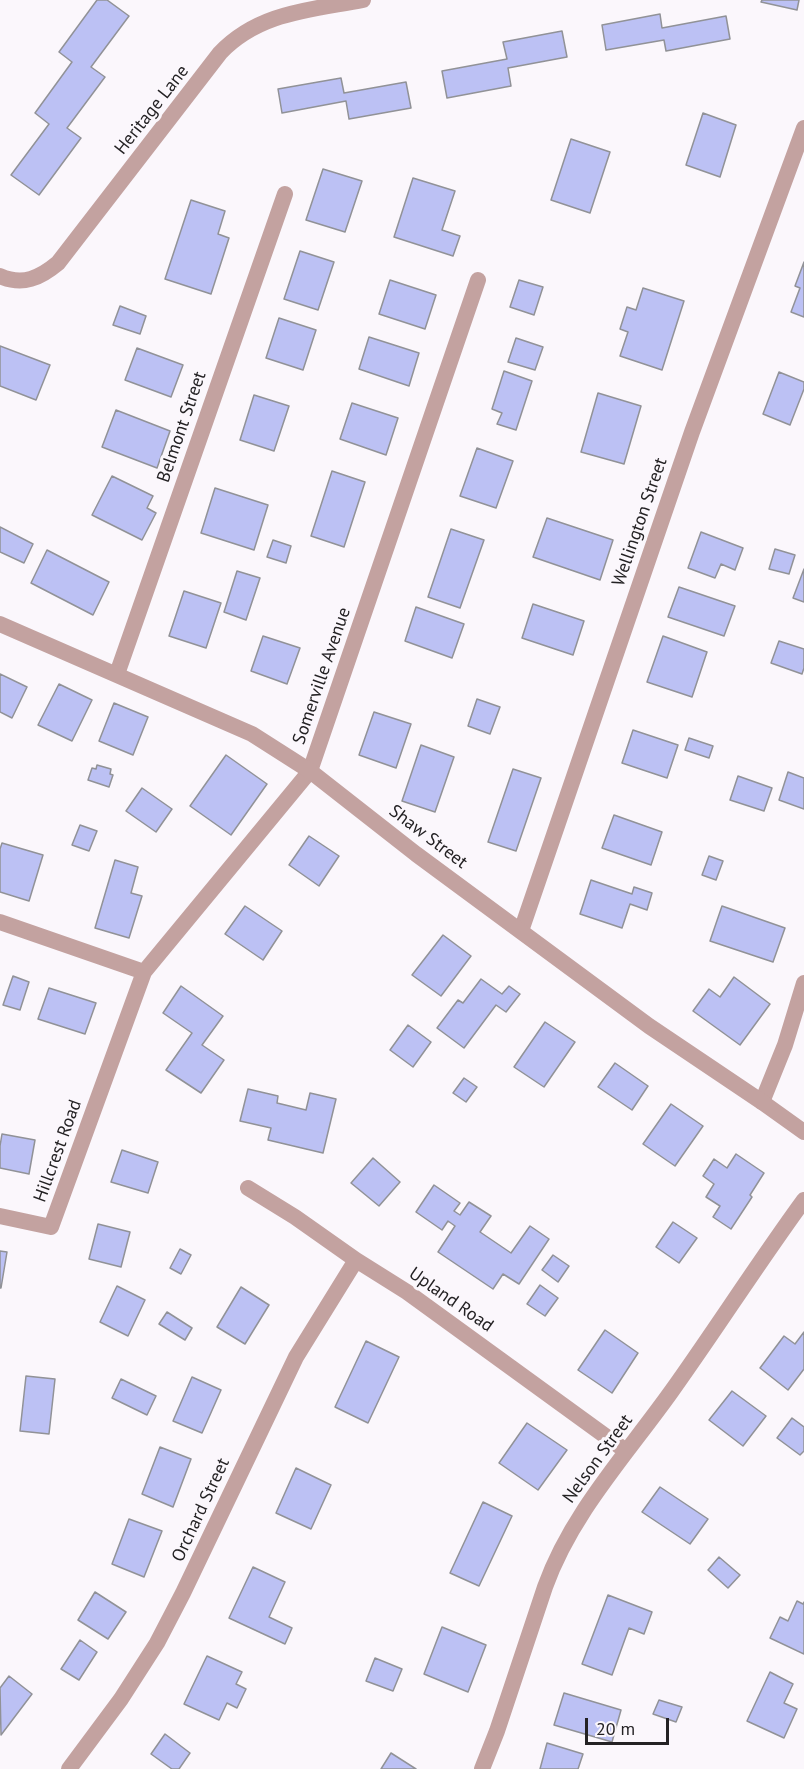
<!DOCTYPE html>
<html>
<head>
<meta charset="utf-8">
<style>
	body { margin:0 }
	#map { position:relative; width:804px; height:1769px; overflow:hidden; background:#fbf7fc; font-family:"PT Sans",sans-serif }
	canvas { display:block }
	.scale { position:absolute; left:585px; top:1718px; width:84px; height:27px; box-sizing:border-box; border:3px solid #242224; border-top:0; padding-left:8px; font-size:18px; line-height:21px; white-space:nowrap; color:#242224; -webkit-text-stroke:4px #fbf7fc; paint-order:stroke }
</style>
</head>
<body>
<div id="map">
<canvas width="804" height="1769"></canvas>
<div class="scale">20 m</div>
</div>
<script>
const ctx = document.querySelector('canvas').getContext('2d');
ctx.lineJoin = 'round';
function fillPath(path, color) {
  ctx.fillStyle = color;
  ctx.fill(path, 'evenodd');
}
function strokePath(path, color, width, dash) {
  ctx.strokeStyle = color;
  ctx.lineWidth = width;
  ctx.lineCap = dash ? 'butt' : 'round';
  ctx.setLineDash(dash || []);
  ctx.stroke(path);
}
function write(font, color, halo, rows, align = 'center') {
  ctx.font = font + ' "PT Sans",sans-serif';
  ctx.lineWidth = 6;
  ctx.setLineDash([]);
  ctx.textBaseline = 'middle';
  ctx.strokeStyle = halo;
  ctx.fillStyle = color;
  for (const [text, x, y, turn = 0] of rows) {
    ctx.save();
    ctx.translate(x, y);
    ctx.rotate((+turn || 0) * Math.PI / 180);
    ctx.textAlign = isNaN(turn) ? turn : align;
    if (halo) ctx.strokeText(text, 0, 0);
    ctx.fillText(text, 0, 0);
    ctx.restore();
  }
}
const building = new Path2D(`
	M97,0H107L129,16L91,67L105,77L67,128L81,138L39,195L11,175L49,124L35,113L72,62L59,52Z
	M762,0H799L797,10L761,2Z
	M660,14L662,28L726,16L730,39L666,51L664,40L606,50L602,25Z
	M562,31L567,57L508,68L511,86L447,98L442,71L507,59L503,42Z
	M341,78L344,93L406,82L411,108L349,119L346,101L282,113L278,89Z
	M703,113L736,125L720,177L686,165Z
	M571,139L610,152L590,213L551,200Z
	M323,169L362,181L345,232L306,220Z
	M413,178L455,191L442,230L460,236L453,256L394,237Z
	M191,200L225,211L218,234L229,238L211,294L165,279Z
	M300,251L334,262L318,310L284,299Z
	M804,262V317L791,312L800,288L795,286Z
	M390,280L436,295L425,329L379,314Z
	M519,280L543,287L534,315L510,307Z
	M643,288L684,301L662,370L620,356L628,332L620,329L627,307L636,310Z
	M120,306L146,316L140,334L113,325Z
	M279,318L316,330L303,370L266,358Z
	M369,337L419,353L409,386L359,369Z
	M516,338L543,347L535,370L508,362Z
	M0,346L50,365L36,400L0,386Z
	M137,348L183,365L171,397L125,380Z
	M504,371L532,381L516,430L497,424L502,413L492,409Z
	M779,372L804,382V389L790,425L763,414Z
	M598,393L641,406L624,464L581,452Z
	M254,395L289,406L274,451L240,440Z
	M352,403L398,418L386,455L340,439Z
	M116,410L170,431L157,468L102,447Z
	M477,448L513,461L496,508L460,496Z
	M332,471L365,482L344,547L311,536Z
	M112,476L153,496L147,508L156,513L142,540L92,515Z
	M215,488L268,505L254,550L201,533Z
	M547,518L613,540L600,580L533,557Z
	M0,527L33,544L24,563L0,552Z
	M451,529L484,540L460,608L428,597Z
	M701,532L743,548L735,570L721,564L715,578L688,568Z
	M273,540L291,546L286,563L267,557Z
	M775,549L795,555L789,574L769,569Z
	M47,550L109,582L93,615L31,583Z
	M804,569V602L793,598Z
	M237,571L260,578L246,620L224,612Z
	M679,587L735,606L724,636L668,617Z
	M184,591L221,603L206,648L169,636Z
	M533,604L584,621L573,655L522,638Z
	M416,607L464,624L452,658L405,641Z
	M263,636L300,648L287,684L251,671Z
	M663,636L707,652L692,697L647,682Z
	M779,641L804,649V668L802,674L771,663Z
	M0,674L27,687L12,718L0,712Z
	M59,684L92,700L72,741L38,725Z
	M477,699L500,707L490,734L468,726Z
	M114,703L148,717L133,755L99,741Z
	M374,712L411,724L396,768L359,755Z
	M633,730L678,745L667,778L622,763Z
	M689,738L713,746L709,758L685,750Z
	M421,745L454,757L435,812L402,801Z
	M226,755L267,784L231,835L190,806Z
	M97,765L111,769L110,774L113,775L109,787L88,780L92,768L96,769Z
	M513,769L541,778L516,851L488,842Z
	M788,772L804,778V809L779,800Z
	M738,776L772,788L764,811L730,800Z
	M142,788L172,809L156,832L126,811Z
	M614,815L662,832L651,865L602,848Z
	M80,825L97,831L89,851L72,845Z
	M309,836L339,856L319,886L289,865Z
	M2,843L43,855L29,901L0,892V849Z
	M709,856L723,861L716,880L702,875Z
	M115,860L138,867L131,893L142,896L129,938L95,928Z
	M591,880L632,894L634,887L652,893L647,910L630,904L622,928L580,914Z
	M245,906L282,931L263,960L225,934Z
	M722,906L785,928L773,962L710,941Z
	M443,935L471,956L441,996L412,975Z
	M13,976L29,982L20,1010L3,1005Z
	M734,977L770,1004L740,1045L693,1011L709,989L720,997Z
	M481,979L502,994L509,986L520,994L506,1012L496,1005L464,1048L437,1028L458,1000L463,1003Z
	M181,986L223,1016L202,1045L224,1060L201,1093L166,1070L192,1033L163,1013Z
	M49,988L96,1003L85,1034L38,1019Z
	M545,1022L575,1042L544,1087L514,1067Z
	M408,1025L431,1042L413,1067L390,1050Z
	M615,1063L648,1086L632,1110L598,1087Z
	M464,1078L477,1087L466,1102L453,1093Z
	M248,1089L278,1096L277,1103L306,1110L310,1093L336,1099L323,1153L268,1140L271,1128L240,1121Z
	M671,1104L703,1126L675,1166L643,1144Z
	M2,1134L35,1140L29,1174L0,1168V1146Z
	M122,1150L158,1162L148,1193L111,1182Z
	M736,1154L764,1173L750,1195L752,1197L731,1229L713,1217L720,1206L706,1197L714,1184L703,1176L714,1159L727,1168Z
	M373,1158L400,1182L379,1206L351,1183Z
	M434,1185L460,1203L454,1211L460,1215L469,1202L491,1216L480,1232L511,1253L530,1226L549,1239L519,1284L503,1274L493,1289L438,1252L455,1226L448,1221L442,1230L416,1212Z
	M673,1222L697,1238L679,1263L656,1247Z
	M98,1224L130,1232L121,1267L89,1259Z
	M180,1249L191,1255L181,1274L170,1268Z
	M0,1251L7,1252L1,1288H0Z
	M553,1255L569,1266L558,1282L542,1270Z
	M540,1285L558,1298L545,1316L527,1304Z
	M117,1286L145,1300L128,1336L100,1322Z
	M241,1287L269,1305L245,1344L217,1327Z
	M167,1312L192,1328L185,1340L159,1324Z
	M605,1330L638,1353L612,1393L578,1370Z
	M804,1332V1369L788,1390L760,1368L784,1336L795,1344Z
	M366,1341L399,1357L368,1423L335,1407Z
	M26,1376L55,1379L49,1434L20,1431Z
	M192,1377L221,1390L202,1433L173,1421Z
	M121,1379L156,1396L147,1415L112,1398Z
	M732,1391L766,1416L743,1446L709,1420Z
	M792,1418L804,1427V1451L800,1455L777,1438Z
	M527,1423L567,1450L538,1490L499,1463Z
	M160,1447L191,1459L173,1507L142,1494Z
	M296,1468L331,1485L311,1529L276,1513Z
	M660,1487L708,1519L690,1544L642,1512Z
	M483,1502L512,1516L479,1586L450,1573Z
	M129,1519L162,1531L144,1577L112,1564Z
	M719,1557L740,1575L728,1588L708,1570Z
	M253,1567L285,1582L269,1617L292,1628L285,1644L229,1618Z
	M95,1592L126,1612L108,1639L78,1620Z
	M608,1595L652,1612L644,1634L629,1628L612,1675L582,1664Z
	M797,1601L803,1604L804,1602V1654L770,1638L780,1617L788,1621Z
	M442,1627L486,1645L468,1692L424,1674Z
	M80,1640L97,1652L79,1680L61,1669Z
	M207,1656L242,1672L236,1684L246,1689L237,1708L227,1703L219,1720L184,1704Z
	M375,1658L402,1669L393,1691L366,1681Z
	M770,1672L793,1684L784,1703L797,1709L784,1738L747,1721Z
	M9,1676L32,1694L1,1735L0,1688Z
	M564,1693L621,1710L612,1742L554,1725Z
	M659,1700L682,1707L676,1722L653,1714Z
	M165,1734L190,1753L179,1769H172L151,1754Z
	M547,1743L583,1754L578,1769H540Z
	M391,1753L416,1769H381Z`);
const minor = new Path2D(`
	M0,276C23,286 40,278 58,263L220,53C259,12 311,10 363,0
	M117,674L285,194
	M0,922L144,972
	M521,931L692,432L804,128
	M762,1102L785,1045L804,983
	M248,1188L295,1217L356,1260L407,1292L626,1451
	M0,1216L51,1227L144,972L310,771L478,280
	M69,1769L121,1699L157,1643L183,1593L296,1357L356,1260
	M482,1769L497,1731L545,1587C571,1514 626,1455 671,1392C716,1329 758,1263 804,1200`);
const tertiary = new Path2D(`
	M0,624L252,734L310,771L416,854L649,1026L762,1102L804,1132`);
const streetNames = [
	["Heritage Lane",152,110,-52],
	["Belmont Street",182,427,-71],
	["Wellington Street",640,522,-71],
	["Somerville Avenue",322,676,-71],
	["Shaw Street",428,837,37],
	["Hillcrest Road",58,1151,-70],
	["Upland Road",451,1300,35],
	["Nelson Street",598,1459,-54],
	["Orchard Street",201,1510,-65]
];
fillPath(building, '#bcc1f4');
strokePath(building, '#919297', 1.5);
strokePath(minor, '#c3a2a0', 16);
strokePath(tertiary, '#c3a2a0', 16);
write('18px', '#242224', '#fbf7fc', streetNames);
</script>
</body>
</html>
